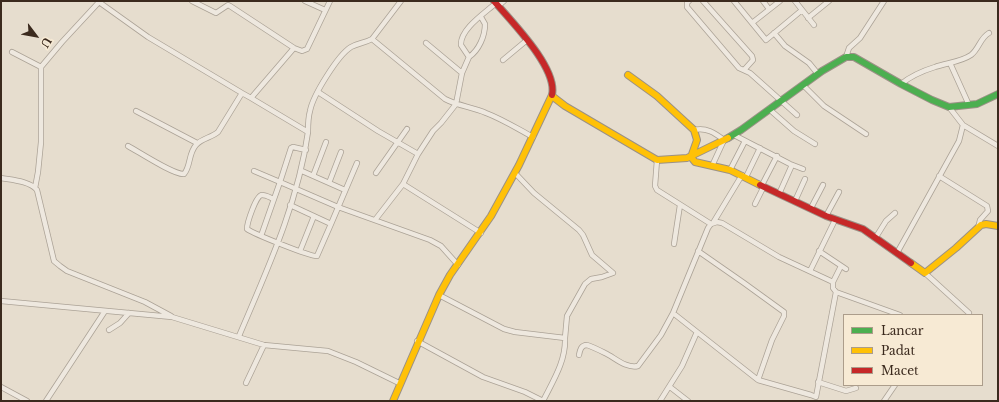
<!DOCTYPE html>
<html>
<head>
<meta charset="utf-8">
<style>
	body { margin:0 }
	#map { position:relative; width:999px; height:402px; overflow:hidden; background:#e6ddce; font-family:"Libre Baskerville",serif }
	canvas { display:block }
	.frame { position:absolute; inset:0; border:2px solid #3b2a1e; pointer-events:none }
	.legend { position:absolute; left:843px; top:314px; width:140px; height:72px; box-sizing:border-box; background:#f7ead4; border:1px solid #ac9d8b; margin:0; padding:5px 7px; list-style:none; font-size:12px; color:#3b2a1e }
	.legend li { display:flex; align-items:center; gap:8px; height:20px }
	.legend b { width:20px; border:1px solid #ac9d8b }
	.north { position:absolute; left:16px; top:16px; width:40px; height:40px; -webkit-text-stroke:3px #f7ead4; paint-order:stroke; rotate:122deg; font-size:11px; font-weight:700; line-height:16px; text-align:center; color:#3b2a1e }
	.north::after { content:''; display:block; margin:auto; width:14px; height:18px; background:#3b2a1e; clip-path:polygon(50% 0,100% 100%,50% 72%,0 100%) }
</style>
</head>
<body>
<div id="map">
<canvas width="999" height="402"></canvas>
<div class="frame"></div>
<ul class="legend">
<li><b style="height:5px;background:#4caf50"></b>Lancar</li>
<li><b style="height:5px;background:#ffc107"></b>Padat</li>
<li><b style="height:5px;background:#c62828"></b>Macet</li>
</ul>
<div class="north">U</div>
</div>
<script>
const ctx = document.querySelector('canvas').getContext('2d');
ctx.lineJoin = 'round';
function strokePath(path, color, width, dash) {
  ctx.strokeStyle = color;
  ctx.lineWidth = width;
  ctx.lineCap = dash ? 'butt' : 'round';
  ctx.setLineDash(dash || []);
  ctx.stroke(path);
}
const street = new Path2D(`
	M192,1L216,13L228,5L230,6L294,48
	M305,1L325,10
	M689,1L687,3V7L739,68L750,73L797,115
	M703,1L752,56L753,60L744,70
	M734,1L766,40L802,10
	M763,1L769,9
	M795,1L814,25
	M99,2L148,37L242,93
	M498,6L504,1
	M808,18L829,1
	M752,23L780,1
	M774,33L785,46L809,63L818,74
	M372,39L401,1
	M426,43L462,73
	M12,52L41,67
	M469,57C479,50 485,36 485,24L481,17
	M846,57L849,48L860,38L884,1
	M503,60L527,40
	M950,63L969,105
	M901,84C911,76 922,71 935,67C946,63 961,62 971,55C979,49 980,38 989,33
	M803,85L824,106L866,134
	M318,92L378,131L418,154
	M949,107L963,125L998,146
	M769,109L794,131L815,144
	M136,111L197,143
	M694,130C706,127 715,133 724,140L712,166
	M308,132C308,125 308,118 310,111C313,95 338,55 351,47C358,43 365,43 372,39L445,99C458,106 473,107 486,113C502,119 518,129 533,137
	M734,135L790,164L803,169
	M128,146C139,152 174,175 184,174C191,166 188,154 196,145C202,138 211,138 218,132L242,93L251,98L294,48L302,51L307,49L330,1
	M657,160L655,186L657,190L711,224L708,228L673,313L697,332L682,366L660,401
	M730,170L745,141
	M254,171L280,182L291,148L293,147L306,150
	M302,171L345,190
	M376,173L407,129
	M515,173L534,193L579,230L583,235L592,255L613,273L602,277L591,279L585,284L567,316L565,338
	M313,176L326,142
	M939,176L987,206L988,211L980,220L978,228
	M746,177L760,148
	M1,178C12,180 30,181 37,190L54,261L60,266L67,271L145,302L171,316
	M329,183L341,152
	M403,184L481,233
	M762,185L777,156
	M35,188L38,172L41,142V67L62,42L100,1
	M779,194L792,165
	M274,199L280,182L338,207L430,240L441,246L458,265
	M795,201L805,179
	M755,204L764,186
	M811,208L823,185
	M826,216L839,192
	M375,220L403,184L418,154L433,131L441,123L456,104L462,73L469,57L461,45C460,29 485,13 496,3
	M713,223L742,175
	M331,224L357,163
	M711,224L717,222L722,223L779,257L833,282V288L836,292
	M261,236L274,199C271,198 266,195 262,195C256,195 247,223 247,229C254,234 311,257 317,256L331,224L290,205
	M876,237L886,221L895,213
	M674,244L680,205
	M300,251L314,216
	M698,251L744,283L784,312V316L772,340L758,380
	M819,251L846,269
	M897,253L959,141L963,125
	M810,271L835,220
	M925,273L969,313
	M833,282L841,266
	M1,301L172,317L264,345L328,351L356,362L399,383
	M109,330L120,323L129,313
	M697,332L758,380L811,395L816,397L836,292L900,315
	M239,336C267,270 298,204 308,132L251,98
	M417,341L483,377L525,392L543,401C553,381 566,361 565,338L515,332L504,329L439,295
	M579,355C580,350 581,345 587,345C593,347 599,350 605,353C614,357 626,369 638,366L661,335L673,313
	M818,382L846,391L856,388
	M246,383L264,345
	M1,387L27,401
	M670,387L688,401
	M46,401L105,311
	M884,401L895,385`);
const fast = new Path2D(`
	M728,138L741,130L822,71L846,57H854L901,84L932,100L949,107L977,104L998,94`);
const slow = new Path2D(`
	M628,75L657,96L694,130L697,140L691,157L695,162L730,170L760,185
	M552,96L565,106L657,160L687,158L728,138
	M911,263L925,273L956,248L981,225L986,224L998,226
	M393,401L439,295L450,275L491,216L519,165L552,95`);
const jam = new Path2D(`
	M494,1C511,21 558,68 552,95
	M760,185L826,216L863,229L911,263`);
strokePath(street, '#aba296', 6);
strokePath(fast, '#9b9186', 8);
strokePath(slow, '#9b9186', 8);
strokePath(jam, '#9b9186', 8);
strokePath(street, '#eee8df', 4.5);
strokePath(fast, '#4caf50', 6);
strokePath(slow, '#ffc107', 6);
strokePath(jam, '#c62828', 6);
</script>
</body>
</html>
